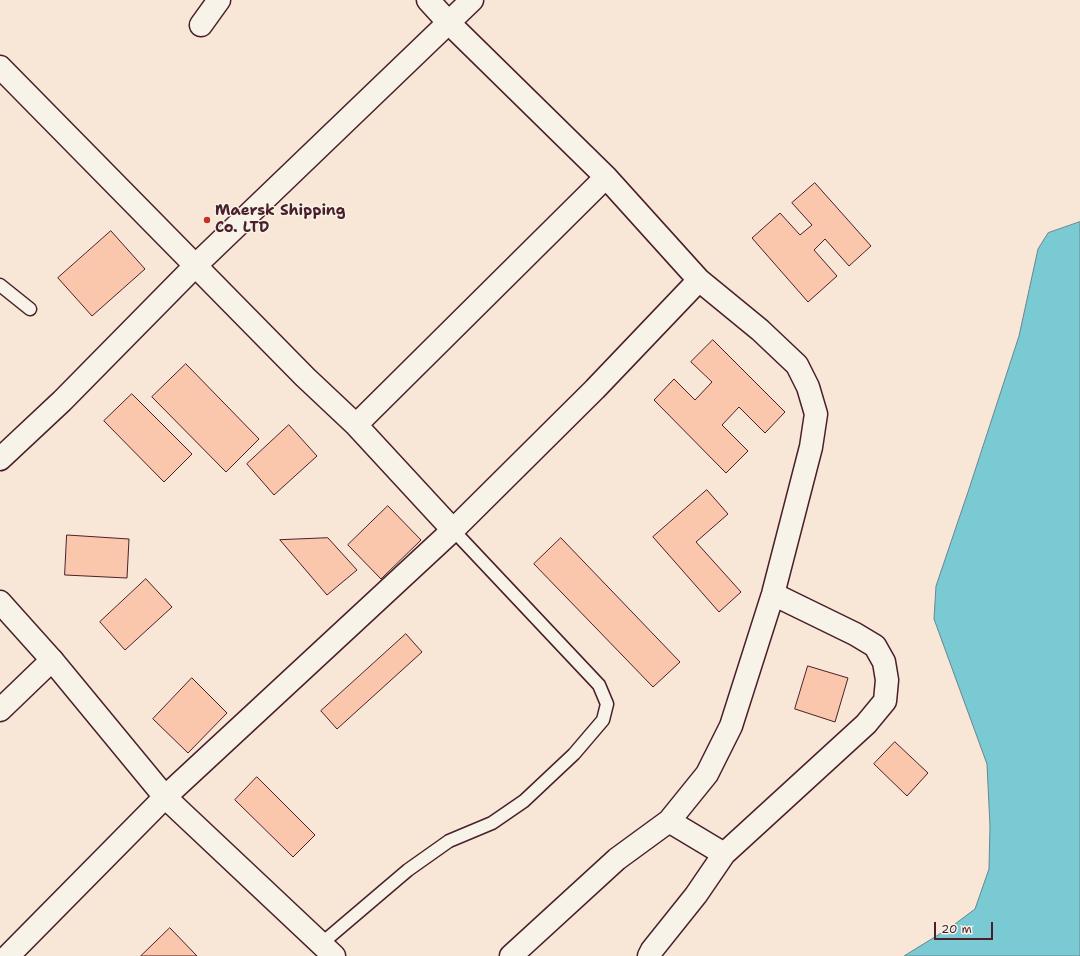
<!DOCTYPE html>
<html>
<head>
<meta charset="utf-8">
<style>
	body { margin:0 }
	#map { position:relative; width:1080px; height:956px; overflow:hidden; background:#f8e6d6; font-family:"Shantell Sans",sans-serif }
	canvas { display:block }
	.scale { position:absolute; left:934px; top:922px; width:59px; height:18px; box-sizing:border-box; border:2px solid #4a1f2b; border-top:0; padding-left:5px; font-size:12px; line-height:14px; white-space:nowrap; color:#4a1f2b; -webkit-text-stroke:3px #f7f3e8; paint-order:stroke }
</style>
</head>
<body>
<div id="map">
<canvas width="1080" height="956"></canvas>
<div class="scale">20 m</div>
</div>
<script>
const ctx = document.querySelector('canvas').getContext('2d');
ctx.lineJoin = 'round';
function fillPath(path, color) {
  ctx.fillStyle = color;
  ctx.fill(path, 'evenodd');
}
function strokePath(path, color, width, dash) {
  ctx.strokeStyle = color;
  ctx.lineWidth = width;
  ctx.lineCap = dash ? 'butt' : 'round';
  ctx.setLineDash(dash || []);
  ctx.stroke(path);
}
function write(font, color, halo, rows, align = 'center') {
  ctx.font = font + ' "Shantell Sans",sans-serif';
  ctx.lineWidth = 3;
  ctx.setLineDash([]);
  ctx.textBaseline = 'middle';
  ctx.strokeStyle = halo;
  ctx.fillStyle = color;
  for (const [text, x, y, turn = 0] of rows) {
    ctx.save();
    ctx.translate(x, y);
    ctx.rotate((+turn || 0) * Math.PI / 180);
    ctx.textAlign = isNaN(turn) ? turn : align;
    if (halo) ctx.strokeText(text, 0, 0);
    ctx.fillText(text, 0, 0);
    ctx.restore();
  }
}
const water = new Path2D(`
	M1080,222V956H904L951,927L975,909L989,869L990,826L987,764L934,619L936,586L969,489L1019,336L1038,249L1048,233Z`);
const building = new Path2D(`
	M815,183L871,246L849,266L825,239L814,250L837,276L808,302L752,238L780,213L800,235L812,225L792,203Z
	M111,231L145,269L92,316L58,278Z
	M713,340L785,412L765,433L739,407L722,425L748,451L726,473L654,400L674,379L695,400L712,382L691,362Z
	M186,364L259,439L226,472L152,397Z
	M132,394L192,454L164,482L104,421Z
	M289,425L317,456L274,495L247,464Z
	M707,490L728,514L696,542L741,592L719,612L653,537Z
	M388,506L421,540L381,579L348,545Z
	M67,535L129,539L127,578L65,575Z
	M328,538L357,570L327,595L280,540Z
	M561,538L680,662L653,687L534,564Z
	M146,579L172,607L125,650L100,622Z
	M406,634L422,652L337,729L321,711Z
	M808,666L848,678L835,722L795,709Z
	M192,678L227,713L188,753L153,719Z
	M895,742L928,773L907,796L874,764Z
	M257,777L315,835L293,857L235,800Z
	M170,928L197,956H141Z`);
const service = new Path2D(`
	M0,285L30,309
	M321,944L408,870L449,841L492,823L524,801L574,754L603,720L607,704L599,685L453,530`);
const minor = new Path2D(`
	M428,0L449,23L606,177L699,280L760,330L797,365L808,387L816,414L811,447L773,594L731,726L707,774L669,821L617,859L511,956
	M201,25L219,0
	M0,67L305,377L356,425L453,530
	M356,425L606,177
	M0,710L52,660
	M669,821L724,854
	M8,956L165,797L453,530L595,389L699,280
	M649,956L652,950L696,895L724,854L866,724L885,701L887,680L884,662L875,646L855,634L773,594`);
const tertiary = new Path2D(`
	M0,459L62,401L196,265L472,0`);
const primary = new Path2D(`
	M0,602L52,660L165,797L334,956`);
const markers = [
	[207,220,4,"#c8321e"]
];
const poiNames = [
	["Maersk Shipping",215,211],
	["Co. LTD",215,228]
];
fillPath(water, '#79cad3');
strokePath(water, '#668690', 1);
fillPath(building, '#fac6ac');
strokePath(building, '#4a1f2b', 1);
strokePath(service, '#4a1f2b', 15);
strokePath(minor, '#4a1f2b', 25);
strokePath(tertiary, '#4a1f2b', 25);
strokePath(primary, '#4a1f2b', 25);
strokePath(service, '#f7f3e8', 12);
strokePath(minor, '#f7f3e8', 22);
strokePath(tertiary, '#f7f3e8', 22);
strokePath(primary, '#f7f3e8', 22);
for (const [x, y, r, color] of markers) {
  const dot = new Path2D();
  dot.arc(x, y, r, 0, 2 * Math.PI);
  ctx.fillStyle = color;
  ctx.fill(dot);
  strokePath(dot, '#f7f3e8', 1.5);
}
write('bold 15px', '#4a1f2b', '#f7f3e8', poiNames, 'left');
</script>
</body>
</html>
